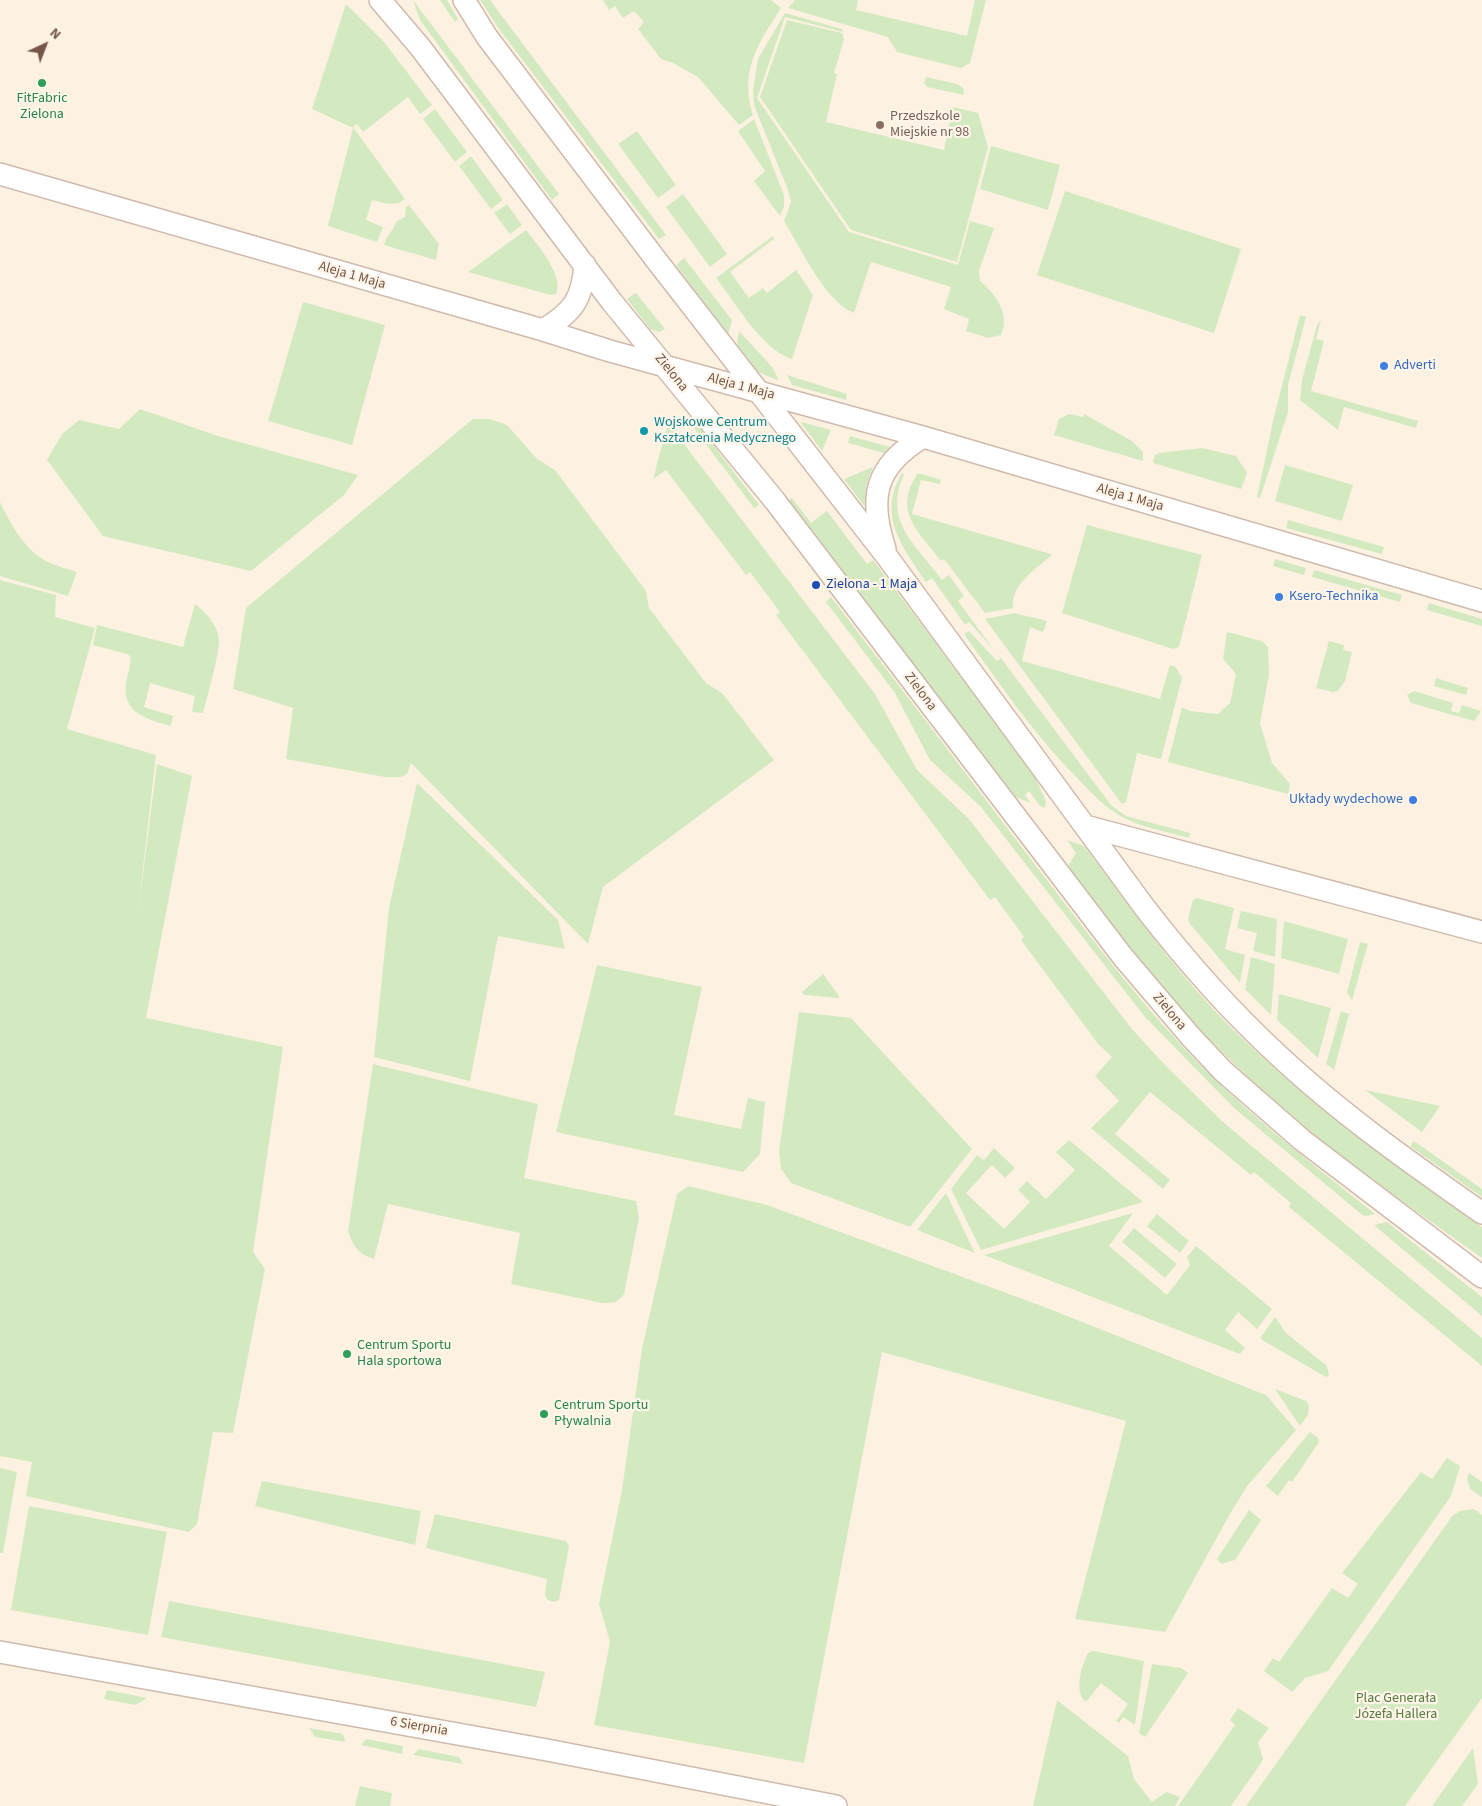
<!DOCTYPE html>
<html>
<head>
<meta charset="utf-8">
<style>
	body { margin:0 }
	#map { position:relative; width:1482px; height:1806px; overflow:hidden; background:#fdf1e2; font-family:"Source Sans 3",sans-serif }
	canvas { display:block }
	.north { position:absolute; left:20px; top:20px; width:50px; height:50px; -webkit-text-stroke:4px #fff5e9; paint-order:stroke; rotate:43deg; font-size:14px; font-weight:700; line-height:20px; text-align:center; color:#755648 }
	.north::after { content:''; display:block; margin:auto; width:18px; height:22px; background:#755648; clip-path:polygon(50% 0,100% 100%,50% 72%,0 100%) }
</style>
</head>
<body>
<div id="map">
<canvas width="1482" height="1806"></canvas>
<div class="north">N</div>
</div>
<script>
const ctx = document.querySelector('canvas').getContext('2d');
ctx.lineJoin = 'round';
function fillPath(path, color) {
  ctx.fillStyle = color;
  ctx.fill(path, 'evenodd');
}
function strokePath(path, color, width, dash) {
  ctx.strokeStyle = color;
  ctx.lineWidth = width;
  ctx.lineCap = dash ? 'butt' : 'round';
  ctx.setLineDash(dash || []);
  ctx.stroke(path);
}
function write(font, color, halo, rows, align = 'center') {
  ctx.font = font + ' "Source Sans 3",sans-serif';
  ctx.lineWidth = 4.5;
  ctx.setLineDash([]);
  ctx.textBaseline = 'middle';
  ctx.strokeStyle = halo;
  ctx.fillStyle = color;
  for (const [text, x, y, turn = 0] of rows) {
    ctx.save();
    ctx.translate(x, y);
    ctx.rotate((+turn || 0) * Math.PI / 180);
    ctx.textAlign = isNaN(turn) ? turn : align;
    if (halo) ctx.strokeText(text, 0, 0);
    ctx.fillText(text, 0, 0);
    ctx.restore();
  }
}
const green = new Path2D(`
	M413,0L559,194L552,200L420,20Z
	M440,0H447L458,19L455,22Z
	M480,0H490L666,235L659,239L499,29Z
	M603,0H771L781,8C758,44 739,71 753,115L739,125L698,77L673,63L661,59L638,29L644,22L634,11L623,18L615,6L609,10Z
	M795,0H858L856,10L967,36L975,0H986L970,63L961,68L897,52L888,37L788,8Z
	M346,4L384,42L432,105L420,114L408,97L363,132L357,124L353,127L405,199C394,208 385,203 372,200L366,220L383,227L377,242L328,226L353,128L312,109Z
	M785,13L842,29L843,32L785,17L757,98L849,232L958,265L970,221L994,228L979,271L980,281C995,293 1011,315 1001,335L988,338L966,331L969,319L944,309L951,287L871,262L854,313C826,303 800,247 784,221L791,202L788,190L754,105L753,91L758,59Z
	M787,20L842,33L844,39L834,73L837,74L826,122L944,150L953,107L978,113L988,147L957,262L851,230L760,97Z
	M926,77L957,84L963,88L964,95L927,87L924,83Z
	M435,109L467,152L455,162L423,119Z
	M754,119L784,195V206L780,216L754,181L765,171L738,131Z
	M637,131L676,185L658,198L618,144Z
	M991,146L1060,165L1048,210L980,189Z
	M471,156L503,200L491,209L459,166Z
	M1065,191L1241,249L1214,333L1037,275Z
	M683,194L727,254L710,267L666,207Z
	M507,204L522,225L510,234L494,213Z
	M409,205L439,244L436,260L384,245C387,235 393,230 397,221L405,217L406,207Z
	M526,230C537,244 565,277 556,294L550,295L468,272Z
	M773,236L774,239L730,272L749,298L763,288L767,293L796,270L813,295L792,359C762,350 735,302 716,278Z
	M684,258L732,320L728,335L676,265Z
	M635,293H636L665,329L659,332L650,329L627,299Z
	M303,302L385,325L352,445L268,421Z
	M1300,315L1306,317L1288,385V412L1260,498L1257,497L1274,417Z
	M1321,319L1316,339L1324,341L1311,391L1418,421L1416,428L1344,407L1338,430L1300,400L1302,380L1317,325Z
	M739,331L773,368L779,381L758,372L737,344Z
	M787,375L847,394L846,400L792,385Z
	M140,409L218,436L358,475L344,495L251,571L103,536L47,460L62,434L79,420L119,429Z
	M1069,414L1084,417V414L1132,441L1143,452V461L1054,435L1059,419Z
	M473,419H490L507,425L537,459L555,470L646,591L649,608L706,683L722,693L774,760L603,887L588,944L411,763L407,774L401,777H385L286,759L293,708L233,689L246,608Z
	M669,419L687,448L875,694L917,770L968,818L1132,1029L1165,1065L1223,1122L1482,1338V1366L1289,1207L1291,1203L1254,1172L1251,1175L1150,1092L1115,1134L1170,1180L1163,1189L1091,1128L1119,1101L1095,1076L1112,1057L1099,1045L1021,940L1024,937L995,897L990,900L776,615L780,612L750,572L746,575L666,470L653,479Z
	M694,420L759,505L754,508L696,431L691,421Z
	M802,422L831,430L822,451L801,423Z
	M850,436L890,447L884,453L848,443Z
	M1202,448L1236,456L1247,473L1241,489L1153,463L1155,455L1159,453Z
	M1285,465L1353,485L1342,521L1275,501Z
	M873,467L867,483L864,506L844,479Z
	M902,473L904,474C883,522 915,543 942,580L949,575L964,596L958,601L994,650L969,622L965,625L932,578L926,582C902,546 877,516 902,473Z
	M918,473L941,480L940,484L921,480L912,514L1051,554L1052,555C1035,570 1011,584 1013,608L985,613L944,559L941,561C918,531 892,511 918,473Z
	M792,498L811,523L827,511L867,564L873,560L1033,773L1046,801L1045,808L1040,806L1029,791L1025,795L1031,803L1015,797L789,500Z
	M0,502C11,524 24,550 48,562C57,566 67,569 77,572L68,596L0,576Z
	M1288,520L1384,547L1382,554L1286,528Z
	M1087,525L1202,555L1179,647L1173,649L1062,613Z
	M1275,559L1306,568L1304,575L1273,566Z
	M1314,570L1402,595L1400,602L1312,577Z
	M0,580L56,595L55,617L95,628L67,729L156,755L137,920L157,764L192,776L146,1018L283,1047L253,1252L265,1269L233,1433L213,1432L197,1524L189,1532L26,1496L32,1462L0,1456Z
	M831,597C898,684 964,771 1030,858C1080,923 1128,988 1184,1048C1242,1110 1309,1161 1375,1214L1365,1216L1361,1214L1234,1108L1145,1017L981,807L930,760L895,693L826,602Z
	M1429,603L1482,619V626L1427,610Z
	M195,604C206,612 217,624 219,639C220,652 207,697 203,713L192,712L195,696L150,683L144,707L173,716L171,726C149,720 122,714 126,683C127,675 132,665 130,656L127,654L93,645L97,625L183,647Z
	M1014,613L1047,621L1043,632L1030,627L1022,661L1160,699L1170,665L1176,667L1182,678L1161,759L1137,753L1126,802L1122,804L985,619Z
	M969,631L997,661L1001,658L1111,805L1126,816L1190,833L1189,838C1166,831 1137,827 1117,814C1103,805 1091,793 1080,781C1036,737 1000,685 964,634Z
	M1227,632L1262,641L1268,647L1269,675L1260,723L1272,763L1290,784L1288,794L1168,762L1182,707L1190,711L1218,714L1230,703L1236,674L1223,659Z
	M1329,641L1344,645L1343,650L1352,652L1345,681L1338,691L1333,692L1316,688Z
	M1436,678L1468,688L1466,695L1434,686Z
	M1414,691L1453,703L1451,711L1459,713L1462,705L1481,711L1474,721L1411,703L1407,695Z
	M417,783L558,920L565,949L498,936L470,1081L374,1057L389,908Z
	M1067,840L1084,846C1126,901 1166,959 1214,1010C1293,1093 1388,1160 1482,1227V1258C1392,1194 1301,1132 1223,1053C1166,997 1119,932 1069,870V864L1076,853Z
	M1197,898L1234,908L1225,949L1245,955L1240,983L1190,924L1188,919L1193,900Z
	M1241,911L1277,919L1275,957L1253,951L1257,933L1237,928Z
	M1284,921L1348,939L1339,974L1281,958Z
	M1360,942L1368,944L1352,1000L1347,993Z
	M1251,957L1275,964L1271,1015L1245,989Z
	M597,965L702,987L674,1115L741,1129L748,1098L765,1102L760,1154L743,1172L556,1132Z
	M823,974L839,996V998L804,995L802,992Z
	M1279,994L1331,1008L1318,1058L1277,1020Z
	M1341,1011L1349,1014L1334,1070L1326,1064Z
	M799,1012L851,1018L972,1149L910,1227L791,1183L781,1169L779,1151Z
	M373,1064L538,1104L524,1178L636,1201L639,1218L624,1294C618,1303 613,1303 602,1303L511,1284L520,1233L388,1204L374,1259C358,1254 353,1246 348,1231Z
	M1365,1090L1440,1106L1422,1132Z
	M1069,1140L1143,1202L981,1250L951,1189L977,1155L984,1160L994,1148L1015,1168L1005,1178L992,1165L966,1193L1004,1229L1030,1202L1018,1190L1027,1181L1046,1199L1075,1170L1056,1152Z
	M1414,1141L1482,1189V1197L1410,1146Z
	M688,1186L767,1205L1047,1308L1266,1395L1296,1430L1248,1485L1231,1512L1165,1632L1075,1619L1126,1421L882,1352L804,1763L594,1725L610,1642L599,1604L622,1490L642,1349L677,1194Z
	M946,1193L975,1253L917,1230Z
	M1133,1213L1109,1246L1167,1295L1190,1265L1187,1257L1196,1246L1272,1309L1257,1329L1238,1312L1225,1330L1245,1348L1240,1354L984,1255Z
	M1157,1214L1189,1241L1180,1253L1147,1226Z
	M1387,1222L1482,1297V1316L1374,1225Z
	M1134,1228L1177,1264L1165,1278L1122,1242Z
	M1275,1317L1286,1333L1327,1366L1329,1376L1326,1377L1262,1340L1261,1337Z
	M1275,1389L1306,1401L1309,1405L1308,1415L1300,1426Z
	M1310,1432L1318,1438L1319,1442L1292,1482L1289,1480L1278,1496L1266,1486Z
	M1447,1458L1460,1466L1451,1496L1328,1671L1305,1678L1292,1692L1264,1671L1273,1658L1279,1662L1332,1588L1348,1598L1358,1584L1342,1573L1421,1472L1432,1479Z
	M0,1468L17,1472L3,1553H0Z
	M1469,1473L1482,1482V1497L1470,1489L1467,1479Z
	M262,1481L421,1511L415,1545L255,1506Z
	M29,1506L167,1532L148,1635L11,1610Z
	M1474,1509L1482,1515V1698L1405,1806H1246L1453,1515L1460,1511Z
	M1249,1510L1261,1520L1235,1560L1221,1564L1217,1559Z
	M435,1514L566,1541L569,1546L559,1600L554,1602L548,1600L545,1596L547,1579L426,1548Z
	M169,1601L545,1672L536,1707L161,1637Z
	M1093,1651L1144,1661L1135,1725L1123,1717L1119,1723L1116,1721L1128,1704L1101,1683L1086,1702C1073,1692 1082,1665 1088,1653Z
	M1152,1664L1181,1668L1188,1673L1145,1737L1139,1733Z
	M107,1690L147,1698L136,1705L104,1699Z
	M1057,1700L1128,1756L1134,1779L1152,1802L1166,1792L1180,1797L1175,1806H1033Z
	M1238,1708L1269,1728L1258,1742L1263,1759L1261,1763L1231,1806H1178L1235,1725L1230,1720Z
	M309,1728L343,1734L345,1742L315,1737Z
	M366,1739L403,1746L402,1754L361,1745Z
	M1473,1748L1478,1784L1462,1806H1432Z
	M419,1749L459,1757L463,1764L413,1755Z
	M360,1786L392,1793L390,1806H355Z`);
const tertiary = new Path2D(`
	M380,0L420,47L612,302L775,501L1123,957L1191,1037L1223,1071L1302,1140L1482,1277
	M464,0L487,37L660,265L888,558L1145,908C1186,961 1229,1010 1278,1055C1341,1114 1412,1164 1482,1213
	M0,174L543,330L610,351L923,437L1482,601
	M543,330C573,312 582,300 585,265
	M885,549C868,497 875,466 923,437
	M1085,826L1482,932
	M0,1652L547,1750L836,1806`);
const markers = [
	[42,83,5,"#2e9e5b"],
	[880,125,5,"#8d6e63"],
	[1384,366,5,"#3f7fe0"],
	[644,431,5,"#0f9aa8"],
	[816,585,5,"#1a4fb4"],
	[1279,597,5,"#3f7fe0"],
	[1413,800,5,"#3f7fe0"],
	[347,1354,5,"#2e9e5b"],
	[544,1414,5,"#2e9e5b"]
];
const leisureNames = [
	["FitFabric",42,99,"center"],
	["Zielona",42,115,"center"],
	["Centrum Sportu",357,1346],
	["Hala sportowa",357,1362],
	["Centrum Sportu",554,1406],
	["Pływalnia",554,1422]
];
const educationNames = [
	["Przedszkole",890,117],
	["Miejskie nr 98",890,133]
];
const streetNames = [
	["Aleja 1 Maja",352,276,16],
	["Zielona",671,373,51],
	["Aleja 1 Maja",741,387,15],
	["Aleja 1 Maja",1130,498,16],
	["Zielona",920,692,53],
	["Zielona",1169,1012,50],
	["6 Sierpnia",419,1727,10]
];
const shopNames = [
	["Adverti",1394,366],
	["Ksero-Technika",1289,597],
	["Układy wydechowe",1403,800,"right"]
];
const cultureNames = [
	["Wojskowe Centrum",654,423],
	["Kształcenia Medycznego",654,439]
];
const transitNames = [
	["Zielona - 1 Maja",826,585]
];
const parkNames = [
	["Plac Generała",1396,1699],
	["Józefa Hallera",1396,1715]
];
fillPath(green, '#d3eac1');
strokePath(tertiary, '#d0baac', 24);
strokePath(tertiary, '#fff', 21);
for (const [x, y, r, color] of markers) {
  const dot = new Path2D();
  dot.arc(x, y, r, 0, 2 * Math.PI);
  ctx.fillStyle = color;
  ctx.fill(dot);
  strokePath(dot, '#fff5e9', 2);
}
write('14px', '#27864d', '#fff5e9', leisureNames, 'left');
write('14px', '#785e54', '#fff5e9', educationNames, 'left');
write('14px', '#755648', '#fff5e9', streetNames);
write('14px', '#366cbe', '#fff5e9', shopNames, 'left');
write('14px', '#0d838f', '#fff5e9', cultureNames, 'left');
write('14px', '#164399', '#fff5e9', transitNames, 'left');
write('14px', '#547b40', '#fff5e9', parkNames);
</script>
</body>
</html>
